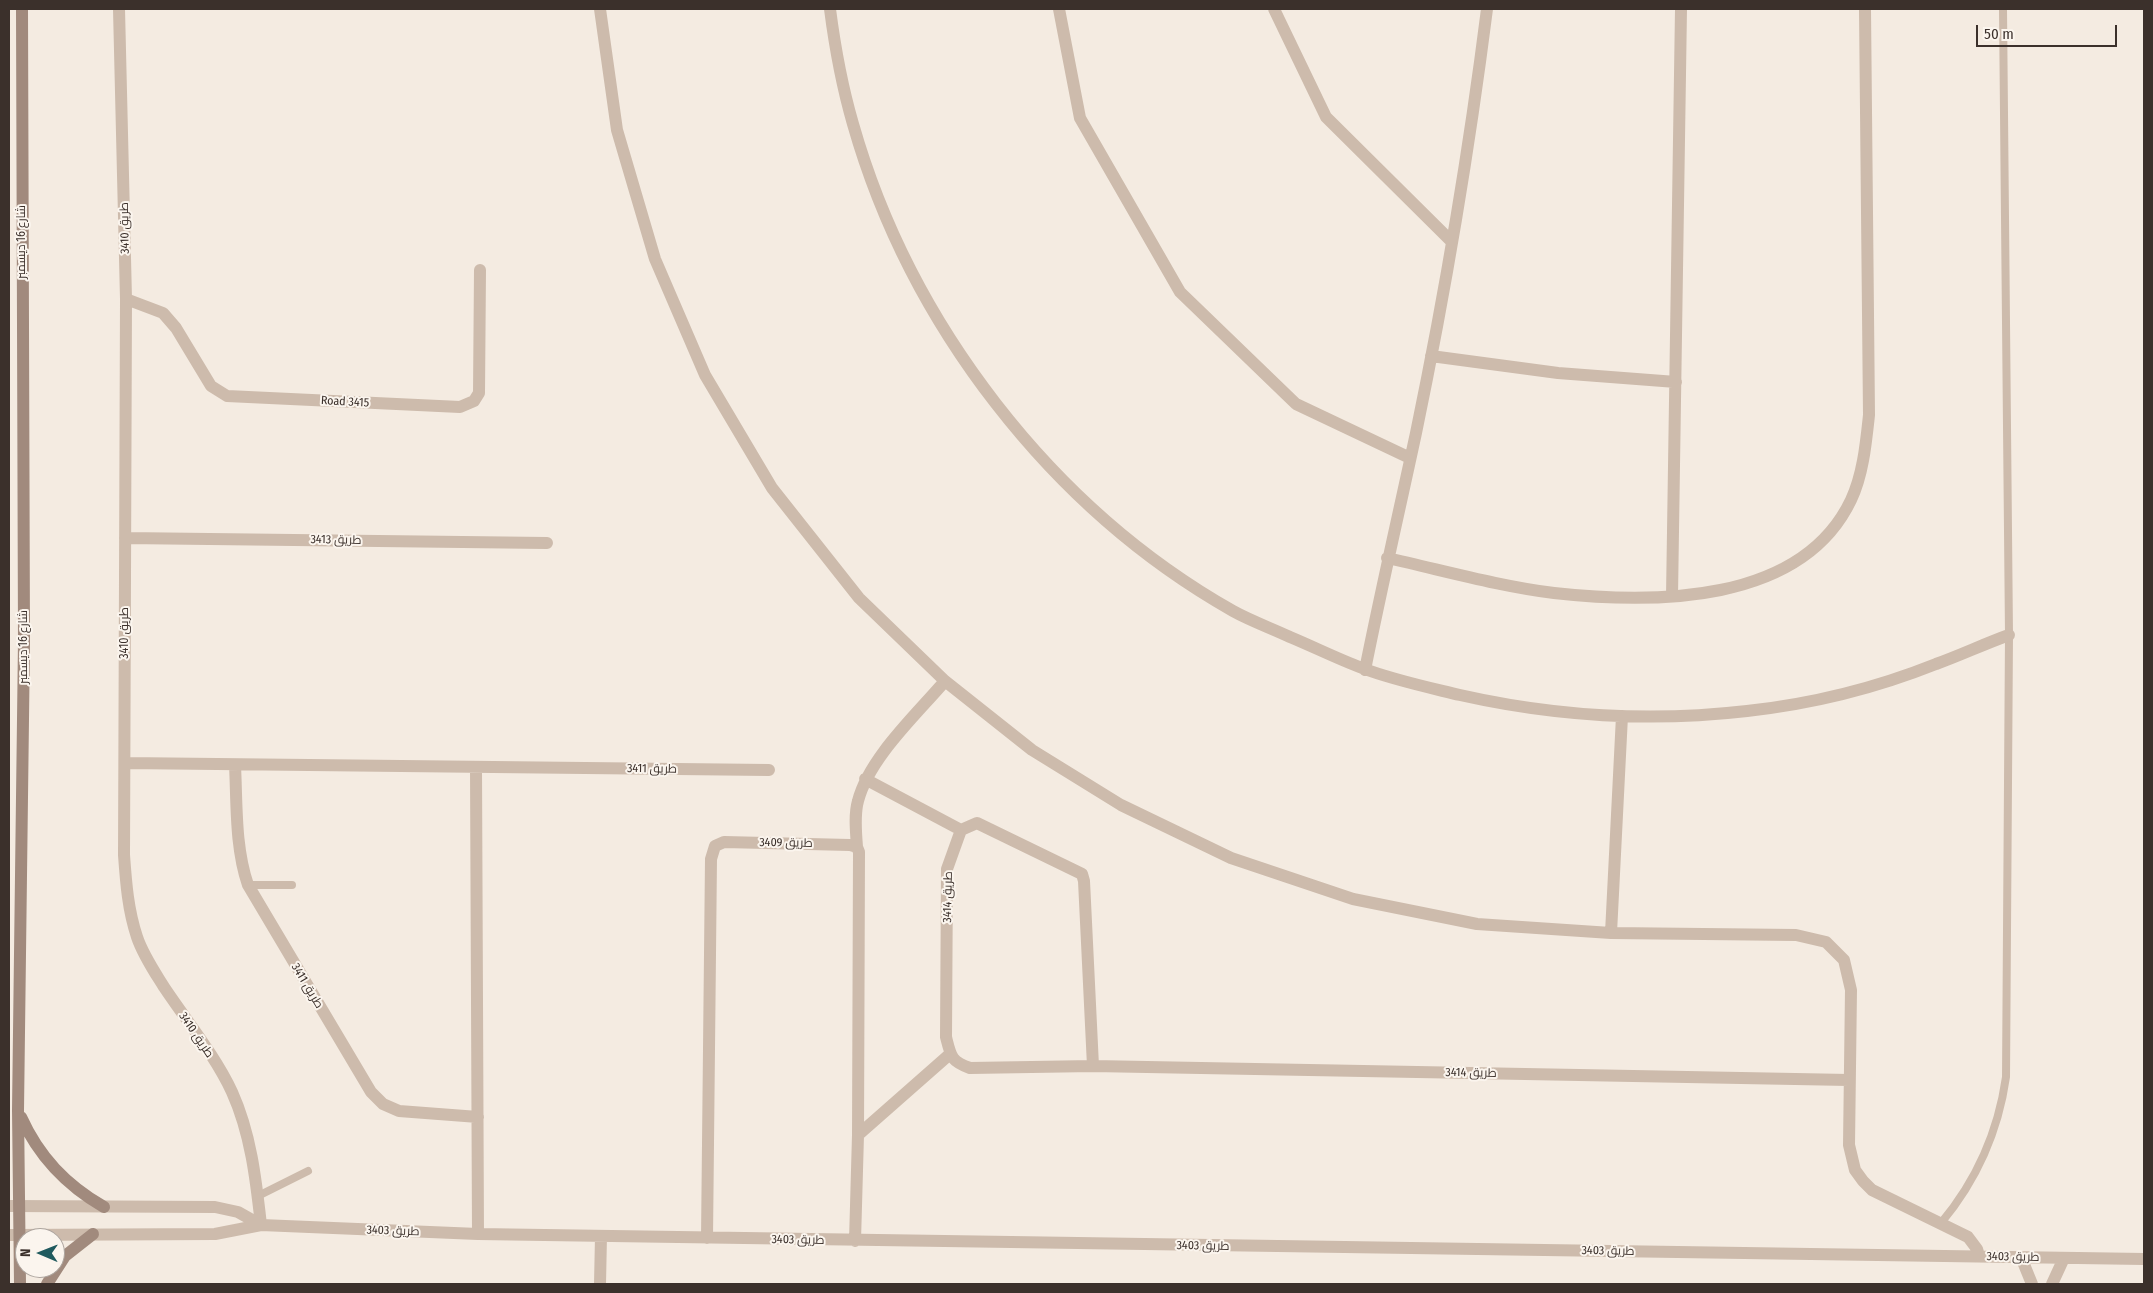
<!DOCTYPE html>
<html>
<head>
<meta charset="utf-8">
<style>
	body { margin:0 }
	#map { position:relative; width:2153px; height:1293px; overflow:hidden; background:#f4ebe1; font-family:"Fira Sans Condensed",sans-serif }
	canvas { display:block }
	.frame { position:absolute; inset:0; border:10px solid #3b302b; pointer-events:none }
	.north { position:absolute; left:15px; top:1228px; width:50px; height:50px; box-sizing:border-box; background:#fbf5ee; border:1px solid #aea6a0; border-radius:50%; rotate:271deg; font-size:14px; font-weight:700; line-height:20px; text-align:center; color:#3b302b }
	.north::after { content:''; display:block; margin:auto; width:18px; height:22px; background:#1f5a5e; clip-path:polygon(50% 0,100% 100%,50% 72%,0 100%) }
	.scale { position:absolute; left:1976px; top:25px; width:141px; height:22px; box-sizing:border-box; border:2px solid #3b302b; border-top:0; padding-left:6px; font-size:15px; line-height:18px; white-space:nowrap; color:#3b302b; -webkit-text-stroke:4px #fbf5ee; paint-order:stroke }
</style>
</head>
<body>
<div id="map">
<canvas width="2153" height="1293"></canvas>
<div class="frame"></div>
<div class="north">N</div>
<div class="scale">50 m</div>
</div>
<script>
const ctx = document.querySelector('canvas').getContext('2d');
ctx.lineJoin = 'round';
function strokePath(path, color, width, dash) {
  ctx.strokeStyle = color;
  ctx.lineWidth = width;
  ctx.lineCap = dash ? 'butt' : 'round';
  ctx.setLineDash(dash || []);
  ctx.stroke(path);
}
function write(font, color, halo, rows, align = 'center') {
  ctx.font = font + ' "Fira Sans Condensed",Cairo,sans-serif';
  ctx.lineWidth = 4;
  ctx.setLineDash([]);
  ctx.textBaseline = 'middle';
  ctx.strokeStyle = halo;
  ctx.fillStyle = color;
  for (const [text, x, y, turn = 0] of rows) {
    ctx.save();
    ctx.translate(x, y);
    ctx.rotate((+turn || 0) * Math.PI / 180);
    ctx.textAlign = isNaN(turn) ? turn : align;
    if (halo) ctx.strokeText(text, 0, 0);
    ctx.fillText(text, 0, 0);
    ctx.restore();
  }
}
const service = new Path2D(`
	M248,885H292
	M258,1196L308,1171
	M1941,1223C1977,1180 1998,1133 2006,1077L2009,635L2003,9`);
const minor = new Path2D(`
	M119,9L126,299L124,855C126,883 128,910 137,937C143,955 154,971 164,987C186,1020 216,1057 232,1092C251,1134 256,1180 261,1225
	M600,9L617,130L655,259L705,375L772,488L859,598L945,681L1032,750L1121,805L1231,858L1353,899L1477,924L1611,933L1796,935L1826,942L1844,960L1851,990L1849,1145L1855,1170L1863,1181L1872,1190L1968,1237L1977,1249L1979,1256
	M830,9C835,48 842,86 853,124C910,324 1051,508 1233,611C1251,621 1271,628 1290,637C1314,647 1338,659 1362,668C1393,680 1427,687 1460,695C1553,716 1652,722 1747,711C1811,704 1876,688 1936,664C1961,655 1984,644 2009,635
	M1059,9L1080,118L1180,292L1296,404L1410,458
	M1274,9L1326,117L1452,242
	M126,299L163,313L176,328L211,386L227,396L460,407L474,401L479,393L480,270
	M1431,356L1558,373L1676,382
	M125,538L547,543
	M1387,558C1442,570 1498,586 1554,593C1652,604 1801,605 1851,500C1863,475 1866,443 1869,415L1865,9
	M1672,596L1681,9
	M1365,670C1381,590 1399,512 1416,433C1445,293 1469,151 1487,9
	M125,763L769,770
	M235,765C237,805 235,847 248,885L371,1092L383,1104L399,1111L478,1117
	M476,767L478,1234
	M865,779L961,830
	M857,847C856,832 854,815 858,801C869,758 916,715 945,681
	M1611,933L1622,716
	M1093,1066L1084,881L1082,874L977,823L961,830L947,869L946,1037C951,1057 951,1061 970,1068L1093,1066L1849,1080
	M858,1135L950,1054
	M9,1206L215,1207L238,1212L261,1225
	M9,1235L215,1234L261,1225L478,1234L2144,1259
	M707,1238L711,859L715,846L724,842L850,845L857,847L859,852L858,1135L855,1241
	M2021,1257L2032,1284
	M600,1284L601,1236
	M2052,1284L2064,1258`);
const secondary = new Path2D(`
	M21,1117C39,1157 66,1185 104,1207
	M20,1284L18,1110L24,641L22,9
	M47,1284L65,1256L93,1234`);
const streetNames = [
	["طريق 3410",125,228,-91],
	["شارع 16 ديسمبر",22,242,-90],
	["Road 3415",345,402,3],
	["طريق 3413",336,540,1],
	["طريق 3410",125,633,-90],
	["شارع 16 ديسمبر",24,647,-90],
	["طريق 3411",652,769,1],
	["طريق 3409",786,843,1],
	["طريق 3414",948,897,-89],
	["طريق 3411",307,986,59],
	["طريق 3410",196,1035,56],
	["طريق 3414",1471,1073,1],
	["طريق 3403",393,1231,2],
	["طريق 3403",798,1240,1],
	["طريق 3403",1203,1246,1],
	["طريق 3403",1608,1251,1],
	["طريق 3403",2013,1257,1]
];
strokePath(service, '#cdbbac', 8);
strokePath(minor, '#cdbbac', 12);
strokePath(secondary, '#a18a7d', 12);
write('12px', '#3b302b', '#fbf5ee', streetNames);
</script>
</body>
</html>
